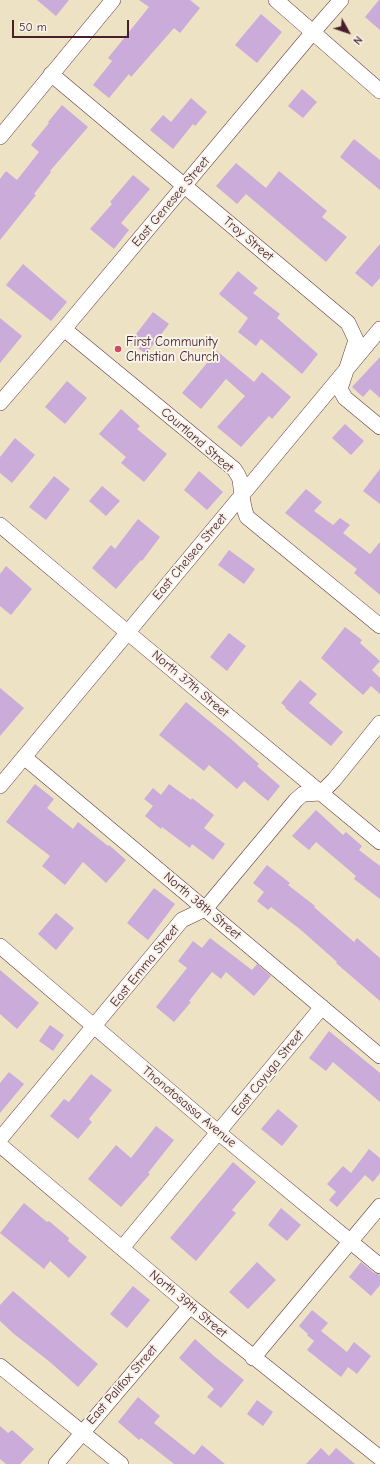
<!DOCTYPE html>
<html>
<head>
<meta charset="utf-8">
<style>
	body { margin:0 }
	#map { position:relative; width:380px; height:1464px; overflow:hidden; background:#eee2c4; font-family:"Comic Neue",sans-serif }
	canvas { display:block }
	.north { position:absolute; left:328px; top:12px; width:40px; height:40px; -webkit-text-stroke:3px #f7f3e8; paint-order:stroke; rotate:130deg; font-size:11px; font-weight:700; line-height:16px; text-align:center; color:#4a1f2b }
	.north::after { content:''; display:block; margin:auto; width:14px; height:18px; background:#4a1f2b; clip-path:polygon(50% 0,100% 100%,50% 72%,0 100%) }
	.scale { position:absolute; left:12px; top:20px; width:117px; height:18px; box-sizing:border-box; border:2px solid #4a1f2b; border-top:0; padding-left:5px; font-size:12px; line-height:14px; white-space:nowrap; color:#4a1f2b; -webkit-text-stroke:3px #f7f3e8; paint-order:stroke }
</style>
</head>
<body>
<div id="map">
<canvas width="380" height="1464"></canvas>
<div class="north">N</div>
<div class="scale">50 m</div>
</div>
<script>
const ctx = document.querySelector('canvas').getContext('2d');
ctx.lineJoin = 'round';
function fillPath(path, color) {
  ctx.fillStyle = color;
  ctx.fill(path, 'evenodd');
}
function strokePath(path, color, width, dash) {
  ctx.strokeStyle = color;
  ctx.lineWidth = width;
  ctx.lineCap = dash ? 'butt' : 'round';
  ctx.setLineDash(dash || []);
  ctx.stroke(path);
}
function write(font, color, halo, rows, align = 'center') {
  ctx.font = font + ' "Comic Neue",sans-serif';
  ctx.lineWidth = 4;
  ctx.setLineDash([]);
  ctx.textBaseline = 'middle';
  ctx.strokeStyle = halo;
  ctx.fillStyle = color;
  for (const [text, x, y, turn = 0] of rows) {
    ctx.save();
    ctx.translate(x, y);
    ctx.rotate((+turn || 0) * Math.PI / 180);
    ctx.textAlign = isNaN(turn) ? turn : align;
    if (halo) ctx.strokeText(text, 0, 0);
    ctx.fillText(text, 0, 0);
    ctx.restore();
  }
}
const building = new Path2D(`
	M37,0H69L56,16Z
	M139,0H190L200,8L180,33L174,28L131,77L129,74L109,98L93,85L112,61L108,58L149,7Z
	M379,0H380V30L365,17Z
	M261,14L282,32L257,63L235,45Z
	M302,89L317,102L303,118L288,106Z
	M191,98L207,112L195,126L193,124L173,149L150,130L163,115L171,122Z
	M62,105L88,127L50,171L51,172L34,194L36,195L0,240V179L6,171L17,180L39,152L31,145L49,123L48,122Z
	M354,139L380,160V190L340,157Z
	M236,163L266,188L279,171L327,211L322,217L347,237L326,262L246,194L237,204L216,186Z
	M133,175L150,189L121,223L129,230L114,249L90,229L112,204L110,202Z
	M380,244V278L372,287L355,273Z
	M23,264L67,302L51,321L6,285Z
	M238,271L258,288L253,293L280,314L277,318L318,354L302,374L261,339L256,346L238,332L248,318L219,294Z
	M153,312L169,324L146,354L130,342Z
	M0,318L22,336L0,363Z
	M217,351L254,382L262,372L291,397L272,419L269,416L241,447L217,427L245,396L226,379L201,409L182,393Z
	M380,357V398L370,389L363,397L352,387Z
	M67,381L87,398L65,424L45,407Z
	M121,409L140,426L137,429L167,454L144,482L121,463L126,457L99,434Z
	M345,424L364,441L351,455L332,438Z
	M15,438L35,455L12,483L0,473V457Z
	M380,469V504L363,491Z
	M199,471L223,492L207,510L184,490Z
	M54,476L70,489L46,520L29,507Z
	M102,486L120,501L106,516L89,501Z
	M306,489L322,502L314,511L333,525L340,518L350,525L343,533L370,554L380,542V595L354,573L357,569L285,513Z
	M138,519L160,537L142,561L141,560L116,589L92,568L111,545L115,549Z
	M229,550L255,569L244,584L218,565Z
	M6,566L32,589L11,615L0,606V574Z
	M345,627L362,640L360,643L380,661L372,670L380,678V694L371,686L363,695L321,658Z
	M229,633L246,646L227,671L210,657Z
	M300,680L317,694L309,703L343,732L331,746L285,708L286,707L281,703Z
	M0,688L24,708L0,736Z
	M186,702L231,739L259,764L257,766L280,786L268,801L244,781L237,789L209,765L204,771L159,735Z
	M35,784L54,799L47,808L73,829L78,822L108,846L109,845L126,860L106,883L83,862L65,885L42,866L50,856L6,822Z
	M169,784L191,800L192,798L214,815L204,828L225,844L213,860L192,844L190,848L162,827L161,829L145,816L153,806L144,799L153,788L161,795Z
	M316,810L343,835L346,832L362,846L359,850L380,866V899L354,879L356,876L316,842L309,850L292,836Z
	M267,865L290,883L288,885L315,906L314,907L354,942L357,938L380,958V1001L336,963L337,962L301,930L271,907L268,910L257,901L264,892L253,883Z
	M154,888L175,904L148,940L127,923Z
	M56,913L74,928L56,950L38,934Z
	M210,938L252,970L257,964L271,976L254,996L226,972L221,979L212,972L189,1001L191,1002L174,1022L156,1007L187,968L178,961L193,941L202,948Z
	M0,970L39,1003L17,1029L0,1014Z
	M50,1025L64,1035L53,1051L39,1041Z
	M329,1031L380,1073V1102L333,1062L326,1071L309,1058Z
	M9,1072L24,1084L0,1113V1083Z
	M91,1074L112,1090L89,1119L92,1122L78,1139L50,1116L64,1099L69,1102Z
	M278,1109L298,1126L282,1146L261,1129Z
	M156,1126L174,1140L148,1173L150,1174L121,1207L88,1179L116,1145L131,1158Z
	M369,1149L380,1158V1173L373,1182L365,1175L337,1207L329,1200L336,1192L327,1184L343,1166L351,1173Z
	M233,1162L256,1182L232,1210L236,1213L196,1261L170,1238Z
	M24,1203L47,1222L49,1221L69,1238L68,1241L87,1257L69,1278L50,1261L44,1269L0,1233Z
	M281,1208L301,1225L287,1241L268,1225Z
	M257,1262L276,1280L248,1309L229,1292Z
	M361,1262L374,1273L380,1275V1285L371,1296L349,1277Z
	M133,1286L150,1300L127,1328L110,1314Z
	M13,1291L98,1364L78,1387L50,1362L14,1334L0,1321V1305Z
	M312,1310L328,1323L321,1331L347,1352L354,1342L371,1356L357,1374L348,1367L341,1377L307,1350L314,1341L307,1335L308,1334L299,1326Z
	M195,1339L215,1357L244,1380L221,1408L207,1397L214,1389L179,1358Z
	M138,1397L160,1416L154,1423L194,1455L202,1445L225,1464H174L141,1438L139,1440L118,1422Z
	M257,1400L273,1412L263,1426L247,1414Z
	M0,1426L8,1433L12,1430L34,1449L20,1464H6L0,1459Z
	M321,1448L329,1456L336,1448L355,1464H306Z`);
const minor = new Path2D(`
	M276,0L380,91
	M51,74L348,323L356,340L340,389L345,398L380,427
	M0,137L113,0
	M64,329L234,469C236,472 239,476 240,480C242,493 242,505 247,517L380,626
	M0,403L64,329L313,32L341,0
	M0,525L127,632L380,842
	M24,757L380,1056
	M0,786L380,329
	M0,946L219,1133L380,1266
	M0,1139L182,920L205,909L296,800L303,794L321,793L334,780L380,723
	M0,1145L190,1306L380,1458
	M122,1248L322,1007
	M253,1358L380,1206
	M0,1366L121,1464
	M56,1464L190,1306`);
const markers = [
	[118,349,4,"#d1495b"]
];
const streetNames = [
	["East Genesee Street",171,202,-50],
	["Troy Street",248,239,40],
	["Courtland Street",197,440,41],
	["East Chelsea Street",190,557,-50],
	["North 37th Street",190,684,40],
	["North 38th Street",202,906,40],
	["East Emma Street",145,966,-51],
	["East Cayuga Street",268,1073,-51],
	["Thonotosassa Avenue",189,1107,40],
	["North 39th Street",188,1304,40],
	["East Palifox Street",122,1385,-49]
];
const poiNames = [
	["First Community",126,342],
	["Christian Church",126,357]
];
fillPath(building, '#caabd9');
strokePath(minor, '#633c42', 16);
strokePath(minor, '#fff', 15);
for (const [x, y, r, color] of markers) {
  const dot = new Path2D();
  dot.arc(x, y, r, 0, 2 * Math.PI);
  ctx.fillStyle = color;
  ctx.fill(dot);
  strokePath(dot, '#f7f3e8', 1.5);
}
write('13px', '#4a1f2b', '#f7f3e8', streetNames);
write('13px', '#4a1f2b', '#f7f3e8', poiNames, 'left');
</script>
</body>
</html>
